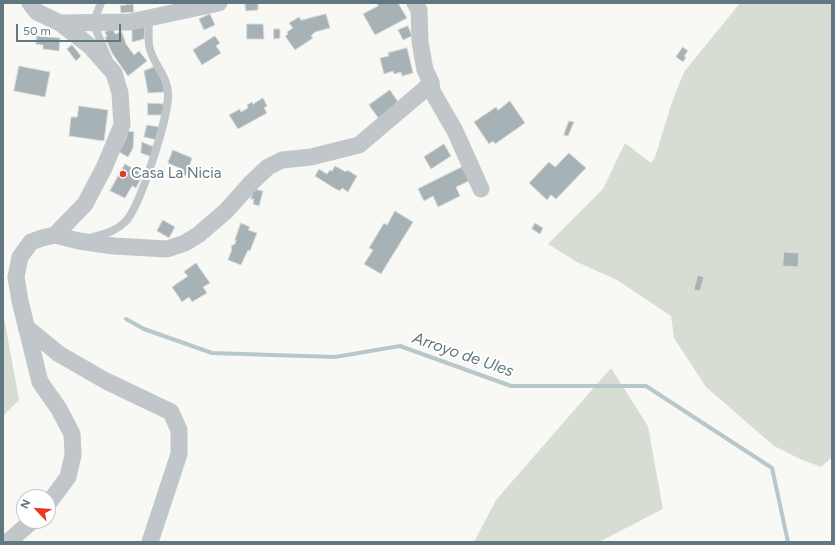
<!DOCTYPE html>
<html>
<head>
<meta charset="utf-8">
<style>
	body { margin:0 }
	#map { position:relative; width:835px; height:545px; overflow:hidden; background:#f8f8f5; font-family:Figtree,sans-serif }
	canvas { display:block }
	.frame { position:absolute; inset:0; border:4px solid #617781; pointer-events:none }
	.north { position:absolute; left:16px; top:489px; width:40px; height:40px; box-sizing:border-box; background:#fff; border:1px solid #c0c9cd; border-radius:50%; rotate:295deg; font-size:11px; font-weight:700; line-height:16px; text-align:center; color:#617781 }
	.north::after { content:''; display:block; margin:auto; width:14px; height:18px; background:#ec3821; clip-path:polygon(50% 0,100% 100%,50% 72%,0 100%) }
	.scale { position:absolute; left:16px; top:24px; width:105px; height:18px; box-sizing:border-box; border:2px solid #617781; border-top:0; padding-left:5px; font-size:12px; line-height:14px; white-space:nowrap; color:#617781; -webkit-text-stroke:3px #fff; paint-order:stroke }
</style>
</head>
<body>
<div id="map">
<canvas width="835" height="545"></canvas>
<div class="frame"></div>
<div class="north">N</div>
<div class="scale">50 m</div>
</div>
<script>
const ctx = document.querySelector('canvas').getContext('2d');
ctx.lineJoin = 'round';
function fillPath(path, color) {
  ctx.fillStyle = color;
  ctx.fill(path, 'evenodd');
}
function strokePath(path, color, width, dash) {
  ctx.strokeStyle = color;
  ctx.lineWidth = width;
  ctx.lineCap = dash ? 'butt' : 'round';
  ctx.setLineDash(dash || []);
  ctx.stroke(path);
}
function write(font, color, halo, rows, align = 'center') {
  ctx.font = font + ' Figtree,sans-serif';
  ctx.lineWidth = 4;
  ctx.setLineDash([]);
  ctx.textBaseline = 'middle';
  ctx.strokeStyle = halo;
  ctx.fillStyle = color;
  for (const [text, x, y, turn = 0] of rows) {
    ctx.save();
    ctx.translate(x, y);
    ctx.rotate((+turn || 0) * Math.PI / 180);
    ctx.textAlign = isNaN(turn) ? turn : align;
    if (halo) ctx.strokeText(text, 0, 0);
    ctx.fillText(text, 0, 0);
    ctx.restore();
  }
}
const green = new Path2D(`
	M740,3H832V457L821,467L800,459L774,446L706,387L674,338L671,316L617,280L577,262L548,244L603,189L625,143L651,163L655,157L672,102L684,72Z
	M3,312L19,400L3,416Z
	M611,368L648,426L663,509L599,542H474L496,500Z`);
const stream = new Path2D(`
	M126,319L144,329L212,353L335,357L400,346L511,386H646L772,468L788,542`);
const building = new Path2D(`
	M245,3H258V10L246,11Z
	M377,3H398L407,18L375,35L363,14L378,6Z
	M133,4L134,12L121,13L120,6Z
	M210,14L215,25L204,30L199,19Z
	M326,14L330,28L315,32L311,36L313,38L295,50L285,36L288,34L287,32L293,28L289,23L299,17L301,20Z
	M247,24H263L264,39H247Z
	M408,26L412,36L403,40L398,30Z
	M145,27L144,39L132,42V28Z
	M113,29L115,34L122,32L126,44L134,55L139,51L147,61L128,76L112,53L105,37H107L105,32Z
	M274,29H280V38L274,39Z
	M37,36L60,38L59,51L43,49V45L36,44Z
	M215,36L220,43L216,46L221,53L202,65L193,50Z
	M72,45L81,56L76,61L67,49Z
	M683,47L688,51L684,56L686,57L683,62L676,57Z
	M407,48L413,73L402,76L401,72L394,74L393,71L384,74L380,58L389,56L388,53Z
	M19,66L50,72L45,97L14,91Z
	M157,66L164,82V92L148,93L144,71Z
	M390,90L398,102L379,119L369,105Z
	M263,98L267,106L264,108L267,113L238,129L229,115L240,109L241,112L248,108L247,105L252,102L253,104Z
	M510,101L525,123L495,144L493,141L489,144L474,122L496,107L498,110Z
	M148,103L164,104V115H148Z
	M79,106L108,110L104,141L69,136L71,117H77Z
	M569,121L574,122L568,136L564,135Z
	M147,125L159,127L157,140L144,137Z
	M128,131L134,132L133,148L128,157L119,152L126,138Z
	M142,142L154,147L152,157L141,153Z
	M444,144L451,156L431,169L424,157Z
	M173,150L192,158L186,176L182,174L184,170L168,163Z
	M569,153L586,168L556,199L551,195L547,200L529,183L549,162L555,167Z
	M125,164L143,174L136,188L132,186L125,198L110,191Z
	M335,166L346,172L347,170L357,176L348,192L342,188L340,191L334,188L315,176L319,169L327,174L330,170L332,171Z
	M462,167L469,181L456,187L460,196L438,207L433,196L424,201L418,189Z
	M254,189L263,191L259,206L253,204L254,199H251Z
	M395,211L413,222L381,274L364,264L373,250L369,248L384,223L387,225Z
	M163,220L175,227L169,238L157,231Z
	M241,223L250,227L248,230L257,233L250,251L248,250L241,265L228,260L232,249L231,246L235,244L236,240H235Z
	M535,223L543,228L540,234L532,229Z
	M784,252L799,253L798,267L783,266Z
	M196,263L210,283L203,287L207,293L192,302L189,297L182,302L172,287L188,276L184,272Z
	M698,275L704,277L700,291L694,290Z`);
const lane = new Path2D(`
	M101,3L93,23L108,58
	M90,238C103,234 115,232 125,222C140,208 168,118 168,96C169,76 152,64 149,45C148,36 149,26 149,18`);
const street = new Path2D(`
	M30,3L37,12L60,23L90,46L114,73L120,93L122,125L104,168L85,204L55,235L42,238L31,242L20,257L16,277L20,301L40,382L59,409L72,434L73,455L68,477L48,504
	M415,3L419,10L420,42L425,70L431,82L432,91L455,131L481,189
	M60,23L130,22L219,3
	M55,235L79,241L114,246L167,249L185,243L198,235L226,211L251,183L268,167L282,160L311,157L359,145L425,89L431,82
	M26,327L59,354L106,381L171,412L179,430V454L150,542
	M8,542L32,521`);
const markers = [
	[123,174,4,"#ec3821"]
];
const poiNames = [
	["Casa La Nicia",131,174]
];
const waterNames = [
	["Arroyo de Ules",463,355,19]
];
fillPath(green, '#d8ddd4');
strokePath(stream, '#b7c7ca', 4);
fillPath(building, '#a7b2b7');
strokePath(building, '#d9d9d7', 1);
strokePath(lane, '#c0c6c9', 8);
strokePath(street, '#c0c6c9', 17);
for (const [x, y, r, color] of markers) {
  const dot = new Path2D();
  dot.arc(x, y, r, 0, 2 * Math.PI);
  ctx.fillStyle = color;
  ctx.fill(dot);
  strokePath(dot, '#fff', 1.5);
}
write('15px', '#617781', '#fff', poiNames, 'left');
write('italic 16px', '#5c777c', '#fff', waterNames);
</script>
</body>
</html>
